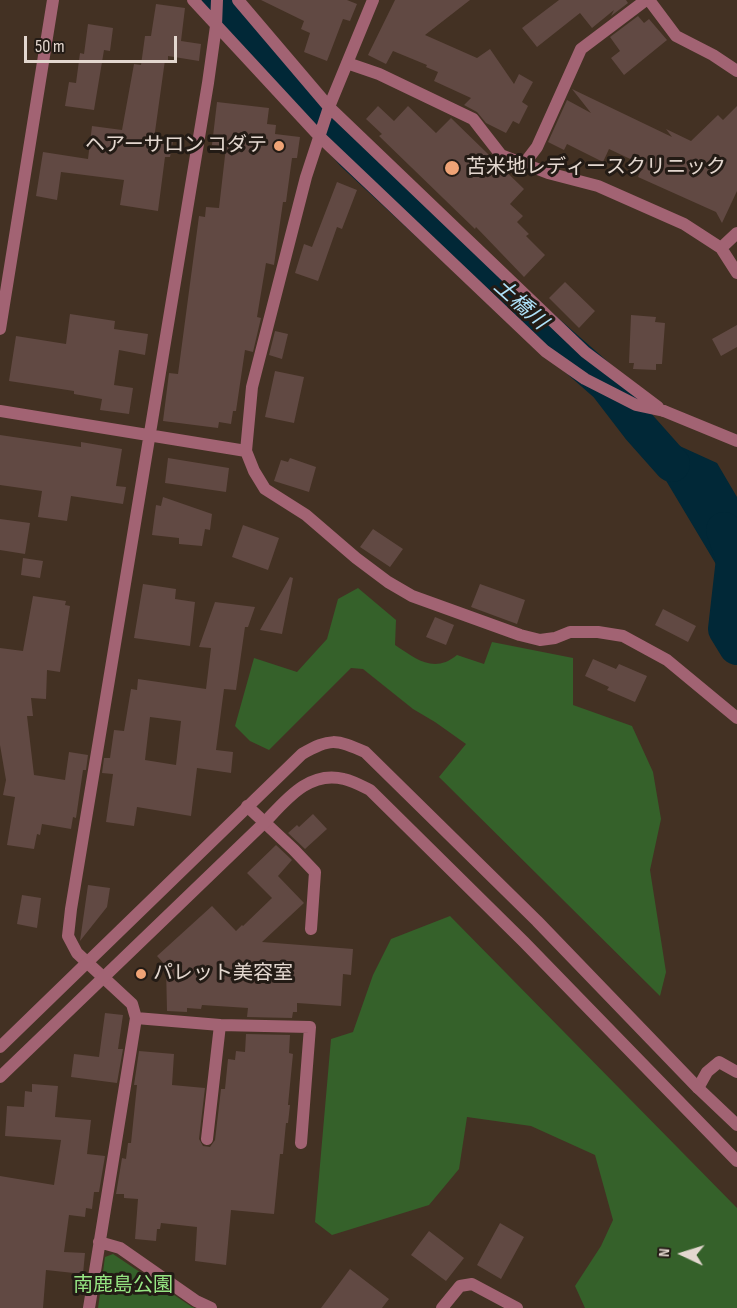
<!DOCTYPE html>
<html>
<head>
<meta charset="utf-8">
<style>
	body { margin:0 }
	#map { position:relative; width:737px; height:1308px; overflow:hidden; background:#433123; font-family:"Sofia Sans Condensed",sans-serif }
	canvas { display:block }
	.north { position:absolute; left:653px; top:1224px; width:60px; height:60px; -webkit-text-stroke:4px #231b15; paint-order:stroke; rotate:274deg; font-size:16px; font-weight:700; line-height:24px; text-align:center; color:#e3d7cf }
	.north::after { content:''; display:block; margin:auto; width:21px; height:27px; background:#e3d7cf; clip-path:polygon(50% 0,100% 100%,50% 72%,0 100%) }
	.scale { position:absolute; left:24px; top:36px; width:153px; height:27px; box-sizing:border-box; border:3px solid #e3d7cf; border-top:0; padding-left:8px; font-size:18px; line-height:21px; white-space:nowrap; color:#e3d7cf; -webkit-text-stroke:4px #231b15; paint-order:stroke }
</style>
</head>
<body>
<div id="map">
<canvas width="737" height="1308"></canvas>
<div class="north">N</div>
<div class="scale">50 m</div>
</div>
<script>
const ctx = document.querySelector('canvas').getContext('2d');
ctx.lineJoin = 'round';
function fillPath(path, color) {
  ctx.fillStyle = color;
  ctx.fill(path, 'evenodd');
}
function strokePath(path, color, width, dash) {
  ctx.strokeStyle = color;
  ctx.lineWidth = width;
  ctx.lineCap = dash ? 'butt' : 'round';
  ctx.setLineDash(dash || []);
  ctx.stroke(path);
}
function write(font, color, halo, rows, align = 'center') {
  ctx.font = font + ' "Sofia Sans Condensed","Noto Sans JP",sans-serif';
  ctx.lineWidth = 6;
  ctx.setLineDash([]);
  ctx.textBaseline = 'middle';
  ctx.strokeStyle = halo;
  ctx.fillStyle = color;
  for (const [text, x, y, turn = 0] of rows) {
    ctx.save();
    ctx.translate(x, y);
    ctx.rotate((+turn || 0) * Math.PI / 180);
    ctx.textAlign = isNaN(turn) ? turn : align;
    if (halo) ctx.strokeText(text, 0, 0);
    ctx.fillText(text, 0, 0);
    ctx.restore();
  }
}
const green = new Path2D(`
	M358,588L396,620L395,645C416,659 434,674 457,655L484,664L492,642L573,658V705L632,726L653,772L661,819L650,870L666,972L660,996L439,777L466,744L435,722L413,709L363,669L351,668L269,750L250,741L235,726L254,658L297,672L327,639L338,599Z
	M450,916L737,1208V1308H585L575,1286L601,1246L613,1220L595,1155L531,1126L467,1117L459,1169L429,1205L332,1235L315,1222L331,1039L353,1032L373,975L391,939Z
	M113,1254L192,1307L195,1308H98L105,1257Z`);
const water = new Path2D(`
	M640,428L717,463L737,497V519L729,525L737,543V574L732,578L723,576L637,432Z`);
const river = new Path2D(`
	M220,0L353,153L515,304L607,385L640,428L672,464
	M724,530L734,559L726,629L737,647`);
const building = new Path2D(`
	M261,0H347L357,4L350,21L343,19L327,61L304,52L310,33L301,29L304,21Z
	M395,0H470L425,35L477,58L490,49L514,84L519,74L533,82L522,102L528,106L519,124L513,121L506,133L486,123L477,112L464,105L471,98L434,81L438,72L426,67L427,65L393,51L386,64L368,55Z
	M559,0H626L628,3L611,16L614,10L592,28L580,13L537,47L522,28Z
	M156,4L185,8L181,41L201,44L199,61L168,56V60H165L154,139L173,141L170,157H165L158,211L120,205L124,180L61,172L57,200L36,196L43,152L88,159L92,126L122,130L134,64L141,65L145,36H151Z
	M638,16L644,23L649,19L667,40L624,75L611,58L620,51L610,37Z
	M88,24L113,28L110,51L104,50L94,110L65,106L69,82L76,83L80,53L84,54Z
	M572,89L672,137L666,129L691,141L718,115L723,120L737,106V191L722,223L716,212L638,177L643,165L609,149L603,162L567,144L564,150L548,142L567,100L591,113Z
	M217,102L269,108L267,124L276,125L275,134L300,137L297,158H292L286,202H283L274,265L266,263L257,317L261,318L253,352L245,350L236,411H233L231,424L219,422L218,428L163,421L169,373L178,374L199,216L205,217L206,207L219,208L226,147L212,145Z
	M378,106L394,121L408,106L436,133L451,118L524,189L510,204L523,216L517,222L529,234L526,236L545,255L524,277L476,227L475,229L379,136L382,134L366,119Z
	M337,182L357,190L342,229L337,227L318,281L295,273L304,244L312,247Z
	M565,282L595,311L579,328L549,298Z
	M70,314L115,321L114,329L148,334L145,355L119,350L114,385L133,388L129,414L100,410L102,399L74,394V391L9,381L16,336L66,344Z
	M631,315L656,317L655,322L665,323L662,364H656V370L633,369L634,363H629Z
	M737,325V347L721,356L712,339Z
	M275,331L288,334L282,359L269,355Z
	M275,371L304,377L294,423L265,417Z
	M0,435L81,447V442L122,449L116,486L126,487L123,504L71,496L67,521L38,517L42,491L0,485Z
	M168,458L229,468L226,492L165,483Z
	M290,458L316,467L309,492L274,481L281,460L288,462Z
	M163,497L212,514L210,530L205,529L202,546L179,544V538L152,535L156,505L161,506Z
	M0,519L30,523L25,554L0,550Z
	M243,525L279,538L268,570L232,557Z
	M373,529L403,549L390,567L360,547Z
	M23,558L43,561L40,578L21,575Z
	M290,577L293,578L282,634L260,630Z
	M143,584L176,589L175,599L195,602L190,646L134,638Z
	M480,584L525,600L517,624L471,607Z
	M33,596L66,601L65,605L70,606L60,672L47,670L46,699L31,698L33,716H27L34,775L65,780L69,752L88,755L86,770H83L76,818L73,817L71,829L42,824L40,835L37,834L34,849L7,845L15,797L3,795L6,780L0,745V648L23,651Z
	M215,602L255,607L248,627H245L236,690L224,689L216,750L233,752L231,773L197,768L191,816L137,807L134,826L106,822L113,774L102,773L104,758H110L114,730L124,731L131,689L137,690L138,679L206,689L211,648L199,647ZM150,717L181,721L176,765L145,760Z
	M663,609L696,626L688,642L655,625Z
	M435,617L454,625L446,645L426,637Z
	M593,659L616,669L619,664L647,676L635,702L607,690L609,687L585,676Z
	M313,814L327,829L305,849L288,833L297,825L299,827Z
	M276,845L292,860L278,876L304,903L262,942L353,949L351,975L343,974L341,1006L297,1003V1012H293L292,1018L247,1017L248,1008L202,1005L201,1009L187,1008V1012L167,1011L166,966L157,956L212,906L236,931L242,925L243,926L272,898L247,873Z
	M88,885L110,888L107,907L80,941Z
	M22,895L41,898L37,928L17,924Z
	M105,1013L123,1015L118,1049H123L117,1083L71,1077L74,1054L99,1057Z
	M246,1034L290,1035L289,1053L293,1054L288,1105H290L288,1123H286L283,1154H280L274,1214L231,1210L226,1265L195,1261L197,1227L161,1223L160,1229H157L156,1241L135,1239L138,1199L124,1198V1194H116L122,1158L126,1159L128,1143H131L137,1085H134L139,1051L174,1054L172,1085L205,1088L199,1139L203,1146L210,1147L215,1140L221,1089H225L228,1059L235,1060L236,1051L245,1052Z
	M32,1084L58,1086L55,1117L91,1120L87,1154L105,1156L99,1192H94L92,1209L86,1208L85,1217L69,1215L64,1252L85,1253L83,1274L46,1270L43,1308H0V1176L54,1185L61,1140L5,1136L7,1106L24,1107L25,1091L32,1092Z
	M500,1223L524,1237L501,1279L477,1265Z
	M429,1231L464,1258L446,1281L411,1255Z
	M350,1269L389,1299L382,1308H321Z`);
const minor = new Path2D(`
	M193,0L319,136L545,351L585,379L636,405L664,411
	M238,0L329,107L352,129L585,352L658,407
	M373,0L329,107L306,177L252,387L246,451L254,471L265,489L306,515L356,558L388,582L412,596L520,635L540,640L555,638L570,632H598L623,636L667,660L737,718
	M649,0L676,36L713,55L737,71
	M347,63L379,74L473,119L501,155L548,173L598,186L684,224L721,248L737,273
	M524,164L537,147L581,49L646,0
	M721,248L737,233
	M0,329L53,0
	M0,411L246,451
	M247,806L294,850L315,872L311,929
	M136,1018L220,1025L310,1027L301,1143
	M698,1088L707,1072L719,1062L737,1072
	M207,1139L220,1025
	M99,1242L120,1248L196,1301L211,1308
	M89,1308L136,1018L132,1004L77,953L68,936L71,909L208,83L216,26L217,0
	M442,1308L460,1286L472,1284L517,1308`);
const tertiary = new Path2D(`
	M664,411L737,441
	M0,1047L302,754C330,738 336,739 365,752L537,921L698,1088L737,1125
	M0,1077L265,822C286,800 309,770 344,779C353,781 362,786 370,790L524,942L737,1161`);
const markers = [
	[279,146,6,"#efa376"],
	[452,168,8,"#efa376"],
	[141,974,6,"#efa376"]
];
const poiNames = [
	["ヘアーサロン コダテ",267,146,"right"],
	["苫米地レディースクリニック",466,168],
	["パレット美容室",153,974]
];
const parkNames = [
	["南鹿島公園",123,1286]
];
const waterNames = [
	["土橋川",520,305,42]
];
fillPath(green, '#35612a');
fillPath(water, '#012837');
strokePath(river, '#012837', 36);
fillPath(building, '#614943');
strokePath(minor, '#a26373', 12);
strokePath(tertiary, '#a26373', 12);
for (const [x, y, r, color] of markers) {
  const dot = new Path2D();
  dot.arc(x, y, r, 0, 2 * Math.PI);
  ctx.fillStyle = color;
  ctx.fill(dot);
  strokePath(dot, '#231b15', 2);
}
write('20px', '#e3d7cf', '#231b15', poiNames, 'left');
write('20px', '#96e683', '#231b15', parkNames);
write('italic 21px', '#afe2fa', '#231b15', waterNames);
</script>
</body>
</html>
